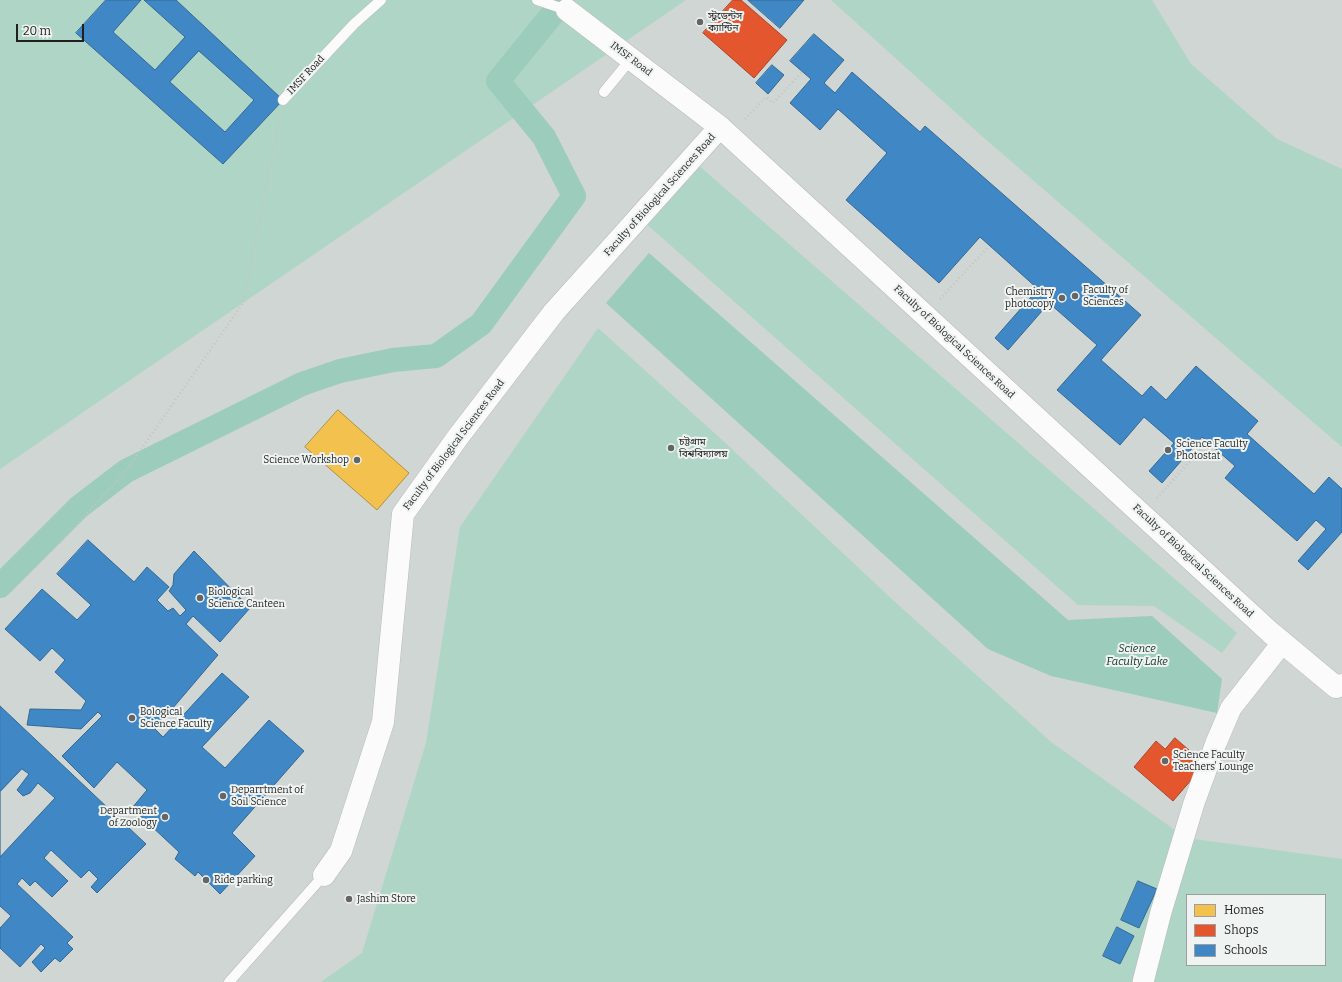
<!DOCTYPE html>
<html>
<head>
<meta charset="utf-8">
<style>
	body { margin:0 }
	#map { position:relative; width:1342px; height:982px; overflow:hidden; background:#e3e5e4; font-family:Bitter,serif }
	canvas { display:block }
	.legend { position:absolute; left:1186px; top:894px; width:140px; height:72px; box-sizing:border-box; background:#eff3f2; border:1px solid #9c9f9e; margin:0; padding:5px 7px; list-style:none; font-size:12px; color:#1f201f }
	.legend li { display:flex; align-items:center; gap:8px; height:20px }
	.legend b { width:20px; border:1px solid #9c9f9e }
	.scale { position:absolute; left:16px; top:24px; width:68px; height:18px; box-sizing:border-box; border:2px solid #1f201f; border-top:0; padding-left:5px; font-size:12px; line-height:14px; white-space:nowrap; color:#1f201f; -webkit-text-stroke:3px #eff3f2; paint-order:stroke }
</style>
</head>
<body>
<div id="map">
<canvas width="1342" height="982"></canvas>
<ul class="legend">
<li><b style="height:11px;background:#f2c14e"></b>Homes</li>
<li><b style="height:11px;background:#e4572e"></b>Shops</li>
<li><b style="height:11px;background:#3f88c5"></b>Schools</li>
</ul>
<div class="scale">20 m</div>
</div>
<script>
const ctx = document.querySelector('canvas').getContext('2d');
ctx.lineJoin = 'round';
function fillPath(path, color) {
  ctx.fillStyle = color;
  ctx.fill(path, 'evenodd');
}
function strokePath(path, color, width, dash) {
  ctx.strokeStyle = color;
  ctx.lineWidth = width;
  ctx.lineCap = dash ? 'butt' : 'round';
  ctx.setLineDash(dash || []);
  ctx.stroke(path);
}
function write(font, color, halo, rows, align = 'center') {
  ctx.font = font + ' Bitter,"Noto Sans Bengali",serif';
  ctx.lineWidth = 4;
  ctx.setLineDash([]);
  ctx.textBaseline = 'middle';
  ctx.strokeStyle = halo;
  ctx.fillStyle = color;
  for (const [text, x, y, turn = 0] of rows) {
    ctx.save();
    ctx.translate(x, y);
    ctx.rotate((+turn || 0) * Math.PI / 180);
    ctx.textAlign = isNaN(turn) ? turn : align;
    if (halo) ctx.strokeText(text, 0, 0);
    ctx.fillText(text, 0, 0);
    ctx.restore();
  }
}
const built = new Path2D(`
	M0,0H1342V982H0ZM1187,895H1325V965H1187Z`);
const forest = new Path2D(`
	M0,0H686L0,469Z
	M831,0H1152L1191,64L1277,139L1342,169V447L983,137Z
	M698,165L1237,633L1222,653L1154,606L1078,605L643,221Z
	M598,328L721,439L895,602L1051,742L1186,838L1342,859V982H321L362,953L426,743L460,527ZM1187,895H1325V965H1187Z`);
const water = new Path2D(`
	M649,253L1068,620L1152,616L1222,679L1217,713L1051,676L988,649L606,303Z`);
const homes = new Path2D(`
	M338,410L409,473L377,510L305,447Z`);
const shops = new Path2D(`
	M733,0H741L787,40L754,78L703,33Z
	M1175,738L1205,764L1173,801L1134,767L1156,741L1165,749Z`);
const schools = new Path2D(`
	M106,0H141L113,32L155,70L185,37L144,0H176L283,100L223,164L76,33ZM199,51L254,100L225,132L170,82Z
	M748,0H804L780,28Z
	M814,34L844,60L824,83L835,93L852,72L920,132L925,126L1141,315L1101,360L1142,396L1151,386L1166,400L1196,366L1258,421L1247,434L1314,494L1329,477L1342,489V532L1308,570L1298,561L1326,529L1316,520L1297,541L1225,478L1235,466L1202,437L1162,483L1149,471L1174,443L1144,417L1120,445L1057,390L1097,345L1049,303L1008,350L995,338L1038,289L980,237L939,283L846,200L887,153L838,109L820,130L790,103L811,79L790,61Z
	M772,65L784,75L768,94L756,83Z
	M88,540L134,582L147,567L169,587L157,600L168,611L173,608L180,616L186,610L169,591L173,585L174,574L194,551L250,608L220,642L193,616L186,624L218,655L155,729L163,737L222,673L249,697L202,747L225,768L269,720L304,751L232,833L255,856L220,894L198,872L195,876L175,859L179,852L132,808L147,790L117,762L94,788L62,756L102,716L98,712L81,729L27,725L30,709L81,710L86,701L55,672L65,660L52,648L40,661L5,629L42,589L77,620L91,605L57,574Z
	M0,706L146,844L97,893L91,887L98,879L89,870L81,878L51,850L44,858L68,881L52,897L35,881L30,886L22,878L17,884L73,937L67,943L73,949L60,962L55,958L41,972L32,962L45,948L41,944L20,967L0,948V928L11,916L0,906Z
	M22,769L29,774L17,790L23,796L30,793L38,783L55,798L0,857V792Z
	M1138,881L1157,889L1139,928L1121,920Z
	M1117,927L1134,936L1120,964L1103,956Z`);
const canal = new Path2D(`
	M0,586L79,507L126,471L302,384L340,371L393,360L436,356L481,324L574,196L544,137L498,81L555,11L554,0`);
const path = new Path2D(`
	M745,119L766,97L773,103L803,71
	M940,299L989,246
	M1157,498L1207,442
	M60,543L126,471L243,303L280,116`);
const lane = new Path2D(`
	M537,0L567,10
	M604,92L631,59
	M283,100L354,24L381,0
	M229,982L324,875`);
const street = new Path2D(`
	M1143,982L1161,912L1194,803L1216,743L1231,708L1283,642`);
const secondary = new Path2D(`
	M567,10L720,127L1271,633L1336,687L1342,685
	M324,875L341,851L383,722L403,514L458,437L554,312L720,127`);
const markers = [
	[700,22,4,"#646564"],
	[1075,296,4,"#646564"],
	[1062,298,4,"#646564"],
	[671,448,4,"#646564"],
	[1168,450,4,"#646564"],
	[357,460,4,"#646564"],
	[200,598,4,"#646564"],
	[132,718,4,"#646564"],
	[1165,761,4,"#646564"],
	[223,796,4,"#646564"],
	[165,817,4,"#646564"],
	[206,880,4,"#646564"],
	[349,899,4,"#646564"]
];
const poiNames = [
	["স্টুডেন্টস",708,16],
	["ক্যান্টিন",708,28],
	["Faculty of",1083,290],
	["Sciences",1083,302],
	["Chemistry",1054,292,"right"],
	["photocopy",1054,304,"right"],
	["চট্টগ্রাম",679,442],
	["বিশ্ববিদ্যালয়",679,454],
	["Science Faculty",1176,444],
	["Photostat",1176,456],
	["Science Workshop",349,460,"right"],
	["Biological",208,592],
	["Science Canteen",208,604],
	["Bological",140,712],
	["Science Faculty",140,724],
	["Science Faculty",1173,755],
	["Teachers' Lounge",1173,767],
	["Deparrtment of",231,790],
	["Soil Science",231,802],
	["Department",157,811,"right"],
	["of Zoology",157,823,"right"],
	["Ride parking",214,880],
	["Jashim Store",357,899]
];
const streetNames = [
	["IMSF Road",631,59,37],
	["IMSF Road",306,75,-47],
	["Faculty of Biological Sciences Road",660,195,-48],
	["Faculty of Biological Sciences Road",954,342,43],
	["Faculty of Biological Sciences Road",454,445,-53],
	["Faculty of Biological Sciences Road",1193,561,43]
];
const waterNames = [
	["Science",1137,649],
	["Faculty Lake",1137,662]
];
fillPath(built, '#cfd6d3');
fillPath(forest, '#afd5c7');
fillPath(water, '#9cccbb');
fillPath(homes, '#f2c14e');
strokePath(homes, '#b39140', 1);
fillPath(shops, '#e4572e');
strokePath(shops, '#a9462a', 1);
fillPath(schools, '#3f88c5');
strokePath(schools, '#356993', 1);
strokePath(canal, '#9cccbb', 24);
strokePath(lane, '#b9bbba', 11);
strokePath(street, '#b9bbba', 22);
strokePath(secondary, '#b9bbba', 23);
strokePath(path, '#c4c5c4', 2.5, [1, 3]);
strokePath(lane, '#fbfbfb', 10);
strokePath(street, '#fbfbfb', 21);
strokePath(secondary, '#fbfbfb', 22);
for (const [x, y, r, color] of markers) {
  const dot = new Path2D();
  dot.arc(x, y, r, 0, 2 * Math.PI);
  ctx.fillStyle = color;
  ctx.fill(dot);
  strokePath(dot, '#eff3f2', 1.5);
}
write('10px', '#1f201f', '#eff3f2', poiNames, 'left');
write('10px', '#1f201f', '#eff3f2', streetNames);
write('italic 11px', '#0f3026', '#eff3f2', waterNames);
</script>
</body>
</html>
